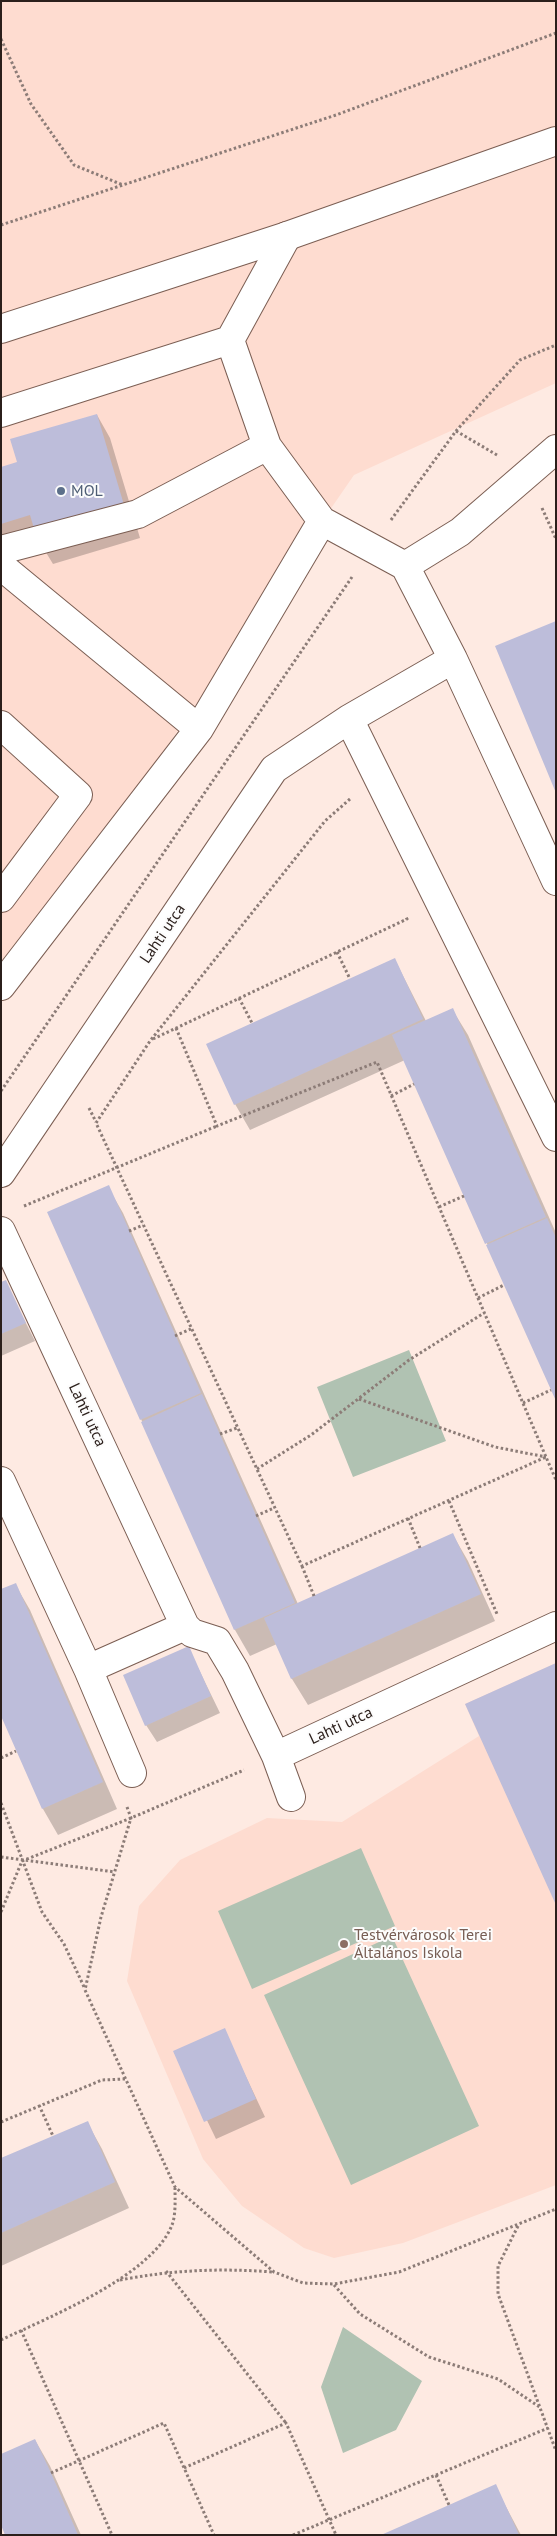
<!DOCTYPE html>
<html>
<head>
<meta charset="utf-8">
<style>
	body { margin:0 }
	#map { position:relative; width:557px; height:2536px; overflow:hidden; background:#feeae2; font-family:"PT Sans",sans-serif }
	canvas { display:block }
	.frame { position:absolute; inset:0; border:2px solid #2b1f1b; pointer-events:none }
</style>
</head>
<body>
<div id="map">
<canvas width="557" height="2536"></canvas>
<div class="frame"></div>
</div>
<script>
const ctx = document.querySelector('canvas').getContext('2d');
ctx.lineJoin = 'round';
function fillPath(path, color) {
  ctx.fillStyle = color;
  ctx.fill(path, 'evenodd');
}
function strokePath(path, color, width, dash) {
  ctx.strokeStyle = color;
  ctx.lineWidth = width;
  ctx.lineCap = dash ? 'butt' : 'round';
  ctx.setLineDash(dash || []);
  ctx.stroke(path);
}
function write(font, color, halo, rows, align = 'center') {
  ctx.font = font + ' "PT Sans",sans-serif';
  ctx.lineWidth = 4;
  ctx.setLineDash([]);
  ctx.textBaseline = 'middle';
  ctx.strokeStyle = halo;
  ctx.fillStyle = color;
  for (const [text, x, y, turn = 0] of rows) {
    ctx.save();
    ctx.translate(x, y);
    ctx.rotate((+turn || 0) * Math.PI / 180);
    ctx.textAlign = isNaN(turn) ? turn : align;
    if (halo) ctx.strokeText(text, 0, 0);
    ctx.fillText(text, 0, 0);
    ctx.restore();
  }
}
const built = new Path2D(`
	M1,1H556V383L354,475L1,987Z
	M556,1663V2185L403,2243L334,2258L304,2248L242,2206L203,2159L127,1981L139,1906L180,1860L267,1818L342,1822L479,1736L465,1704Z`);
const green = new Path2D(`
	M409,1350L446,1441L353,1477L317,1387Z
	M361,1848L395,1926L252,1989L218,1911Z
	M392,1936L479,2126L351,2185L264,1995Z
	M343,2327L422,2381L396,2430L343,2453L321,2387Z`);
const shadow = new Path2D(`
	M97,415L110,438L140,538L53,564L39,541L1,550V468L19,463Z
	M395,960L426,1021L452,1009L468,1035L556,1233V1398L405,1060L250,1130L235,1104Z
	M108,1187L123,1213L298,1604L453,1535L468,1561L495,1621L308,1705L292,1679L277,1644L250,1656L235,1630L141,1419Z
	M5,1282L35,1341L1,1356V1283Z
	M15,1584L30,1610L117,1809L58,1835L43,1809Z
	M188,1647L220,1713L157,1742L146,1725Z
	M224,2030L265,2117L216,2139L174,2052Z
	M87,2122L102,2149L129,2208L1,2266V2160Z
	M35,2440L50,2466L81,2535H7Z
	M495,2486L521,2535H385Z`);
const building = new Path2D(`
	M97,414L127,515L38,542L30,515L1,524V467L17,462L10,439Z
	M556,621V793L495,646Z
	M395,958L423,1019L234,1105L206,1044Z
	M453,1008L546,1217L485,1244L392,1035Z
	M109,1185L201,1393L140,1420L47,1212Z
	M547,1218L556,1238V1401L486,1245Z
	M6,1280L26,1323L1,1334V1282Z
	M202,1394L295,1603L234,1630L141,1422Z
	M453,1533L481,1594L291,1679L264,1618Z
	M16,1583L103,1782L42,1809L1,1716V1589Z
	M189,1646L211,1696L145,1726L123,1675Z
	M556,1663V1905L465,1704Z
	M225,2028L256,2099L204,2122L173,2051Z
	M88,2121L115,2182L1,2233V2158Z
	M35,2439L51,2473L78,2535H5L1,2525V2454Z
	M496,2484L519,2535H381L449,2505Z`);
const path = new Path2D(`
	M1,39L31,104L74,165L123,185
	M1,225L336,115L556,33
	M456,431L497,455
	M542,508L556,539
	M391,520L456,431L520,360L556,345
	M350,799L325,821L150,1041L96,1123L302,1566L546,1457L556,1480
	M337,952L350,979
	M239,998L252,1023
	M176,1028L217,1126L377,1062L546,1457
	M153,1039L407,919L406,917
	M1,1091L352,577
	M391,1096L414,1084
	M89,1108L96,1122
	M24,1206L217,1126
	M439,1207L464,1196
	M129,1231L143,1225
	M478,1298L504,1285
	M175,1336L191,1329
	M359,1399L495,1447L546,1457
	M523,1403L551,1390
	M220,1434L237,1428
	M257,1469L311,1435L409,1360L484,1313
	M449,1501L497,1614
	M256,1516L274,1508
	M408,1518L420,1548
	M302,1566L314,1596
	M1,1758L16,1751
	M1,1803L42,1912L64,1944L85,1989
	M127,1807L131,1818L101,1917L85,1990L175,2187L274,2272L303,2283L334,2284L399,2272L556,2209
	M1,1857L115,1872
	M1,1912L22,1861L131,1818L244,1770
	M39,2105L53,2136
	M1,2122L102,2080L125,2079
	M518,2226L498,2266V2294L556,2451
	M166,2271L286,2423
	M120,2280C173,2270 219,2268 273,2272
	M334,2285L360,2314L429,2357L498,2379L541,2408
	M21,2330L112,2535
	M1,2340C49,2317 152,2276 172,2225C176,2215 175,2199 175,2188
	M184,2468L286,2423L336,2535
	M51,2473L164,2423L214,2535
	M436,2475L449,2505
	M293,2535L548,2428`);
const minor = new Path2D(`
	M230,340L267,446L322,521L405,566L453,659
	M1,413L230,340L287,236
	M1,550L138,514L267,446
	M1,566L199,729
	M405,566L460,532L556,449
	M349,719L556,1137
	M1,725L78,795L1,898
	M1,986L199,729L322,521
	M1,1173L274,769L349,719L453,659L556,881
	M1,1231L185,1626
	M1,1481L88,1669L185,1626L192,1633L217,1641L235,1671L276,1756L556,1626
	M88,1669L132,1773
	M276,1756L291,1797`);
const major = new Path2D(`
	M1,329L287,236L556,141`);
const markers = [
	[61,491,5,"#5c6f8a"],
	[344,1944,5,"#8d6e63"]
];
const serviceNames = [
	["MOL",71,491]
];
const streetNames = [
	["Lahti utca",163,934,-56],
	["Lahti utca",87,1415,65],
	["Lahti utca",341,1726,-25]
];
const educationNames = [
	["Testvérvárosok Terei",354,1935],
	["Általános Iskola",354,1953]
];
fillPath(built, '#fedcd0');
fillPath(green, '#b0c2b2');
fillPath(shadow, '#0003');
fillPath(building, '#bdbdda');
strokePath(minor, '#7b5e53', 30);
strokePath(major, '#7b5e53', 30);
strokePath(path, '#8c7c77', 3, [2.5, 2.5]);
strokePath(minor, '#fff', 28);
strokePath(major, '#fff', 28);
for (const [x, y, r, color] of markers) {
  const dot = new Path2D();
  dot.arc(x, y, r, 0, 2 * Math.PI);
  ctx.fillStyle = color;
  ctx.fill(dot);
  strokePath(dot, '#fcfcfc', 2);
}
write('16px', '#4e5e75', '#fcfcfc', serviceNames, 'left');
write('16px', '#2b1f1b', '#fcfcfc', streetNames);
write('16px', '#785e54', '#fcfcfc', educationNames, 'left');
</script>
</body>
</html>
